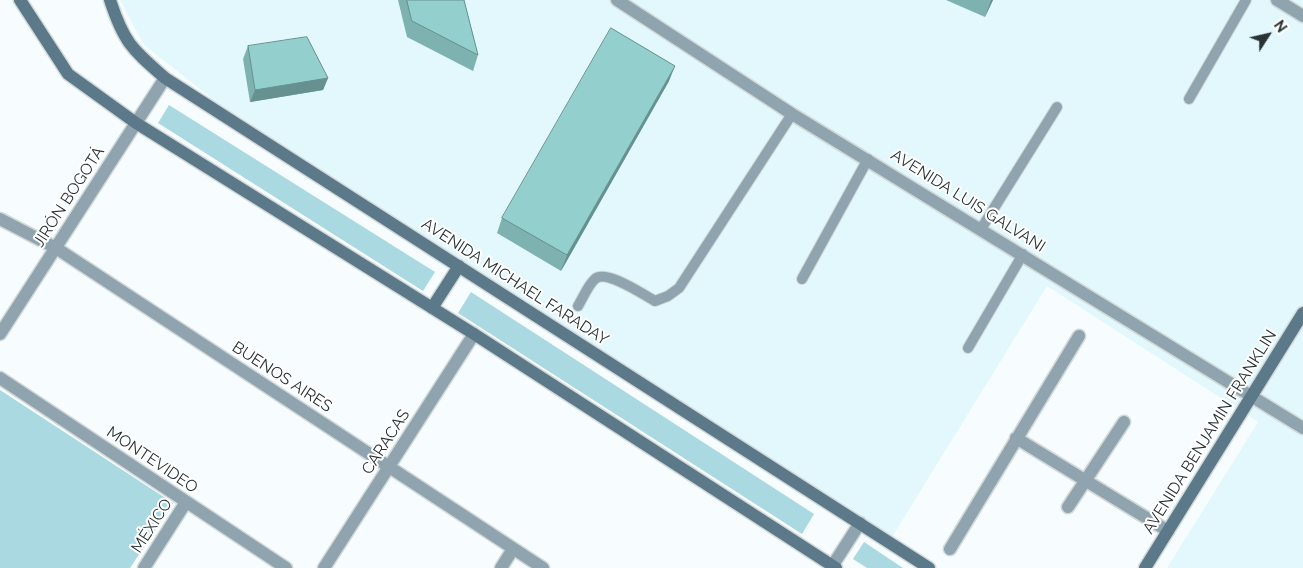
<!DOCTYPE html>
<html>
<head>
<meta charset="utf-8">
<style>
	body { margin:0 }
	#map { position:relative; width:1303px; height:568px; overflow:hidden; background:#f7fdfe; font-family:Raleway,sans-serif }
	canvas { display:block }
	.north { position:absolute; left:1243px; top:10px; width:50px; height:50px; -webkit-text-stroke:4px #fff; paint-order:stroke; rotate:55deg; font-size:14px; font-weight:700; line-height:20px; text-align:center; color:#293335 }
	.north::after { content:''; display:block; margin:auto; width:18px; height:22px; background:#293335; clip-path:polygon(50% 0,100% 100%,50% 72%,0 100%) }
</style>
</head>
<body>
<div id="map">
<canvas width="1303" height="568"></canvas>
<div class="north">N</div>
</div>
<script>
const ctx = document.querySelector('canvas').getContext('2d');
ctx.lineJoin = 'round';
function fillPath(path, color) {
  ctx.fillStyle = color;
  ctx.fill(path, 'evenodd');
}
function strokePath(path, color, width, dash) {
  ctx.strokeStyle = color;
  ctx.lineWidth = width;
  ctx.lineCap = dash ? 'butt' : 'round';
  ctx.setLineDash(dash || []);
  ctx.stroke(path);
}
function write(font, color, halo, rows, align = 'center') {
  ctx.font = font + ' Raleway,sans-serif';
  ctx.lineWidth = 4;
  ctx.setLineDash([]);
  ctx.textBaseline = 'middle';
  ctx.strokeStyle = halo;
  ctx.fillStyle = color;
  for (const [text, x, y, turn = 0] of rows) {
    ctx.save();
    ctx.translate(x, y);
    ctx.rotate((+turn || 0) * Math.PI / 180);
    ctx.textAlign = isNaN(turn) ? turn : align;
    if (halo) ctx.strokeText(text, 0, 0);
    ctx.fillText(text, 0, 0);
    ctx.restore();
  }
}
const built = new Path2D(`
	M120,0H1303V568H1167L1258,422L1047,286L892,537L215,101L144,45Z`);
const green = new Path2D(`
	M169,105L435,272L423,291L158,123Z
	M471,292L814,514L802,534L458,313Z
	M0,390L173,503L130,568H0Z
	M864,542L903,568H867L853,559Z`);
const lane = new Path2D(`
	M1189,99L1246,0
	M981,229L1057,107
	M802,279L868,159
	M578,306C583,298 588,285 595,279C606,269 644,295 655,301L668,296L679,288L792,114
	M968,348L1023,254`);
const street = new Path2D(`
	M617,0L792,114L1303,428
	M1277,0L1303,16
	M0,219L56,248L543,568
	M0,334L165,78
	M0,378L286,568
	M1016,438L1168,531
	M1068,507L1124,422
	M950,549L1079,336
	M144,568L186,502
	M324,568L474,334
	M501,568L513,549
	M831,568L860,523`);
const secondary = new Path2D(`
	M20,0L68,74L136,123L474,334L836,568
	M110,0C124,43 132,49 165,78L929,568
	M432,308L459,266
	M1145,568L1303,313`);
const wall = new Path2D(`
	M398,0H464L478,55L473,71L407,37Z
	M946,0H993L985,17Z
	M248,46L328,78L323,90L250,102L243,59Z
	M669,81L561,271L497,233L502,218Z`);
const shadedWall = new Path2D(`
	M991,0H993L985,17Z
	M675,66L669,81L561,271L567,255Z
	M328,78L323,90L250,102L255,90Z`);
const building = new Path2D(`
	M407,0H464L478,55L412,21Z
	M611,28L675,66L567,255L502,218Z
	M307,37L328,78L255,90L248,46Z`);
const streetNames = [
	["JIRÓN BOGOTÁ",69,197,-57],
	["AVENIDA LUIS GALVANI",968,201,32],
	["AVENIDA MICHAEL FARADAY",515,282,33],
	["BUENOS AIRES",282,377,33],
	["AVENIDA BENJAMIN FRANKLIN",1210,432,-58],
	["CARACAS",386,442,-57],
	["MONTEVIDEO",152,460,34],
	["MÉXICO",152,526,-57]
];
fillPath(built, '#e2f8fc');
fillPath(green, '#aad9e2');
strokePath(lane, '#d2d9da', 12);
strokePath(street, '#d2d9da', 15);
strokePath(secondary, '#d2d9da', 15);
strokePath(lane, '#8fa4ae', 10);
strokePath(street, '#8fa4ae', 12);
strokePath(secondary, '#5b7989', 12);
fillPath(wall, '#7eb2b0');
fillPath(shadedWall, '#669190');
fillPath(building, '#92cfcd');
strokePath(building, '#669190', 1);
write('16px', '#293335', '#fff', streetNames);
</script>
</body>
</html>
